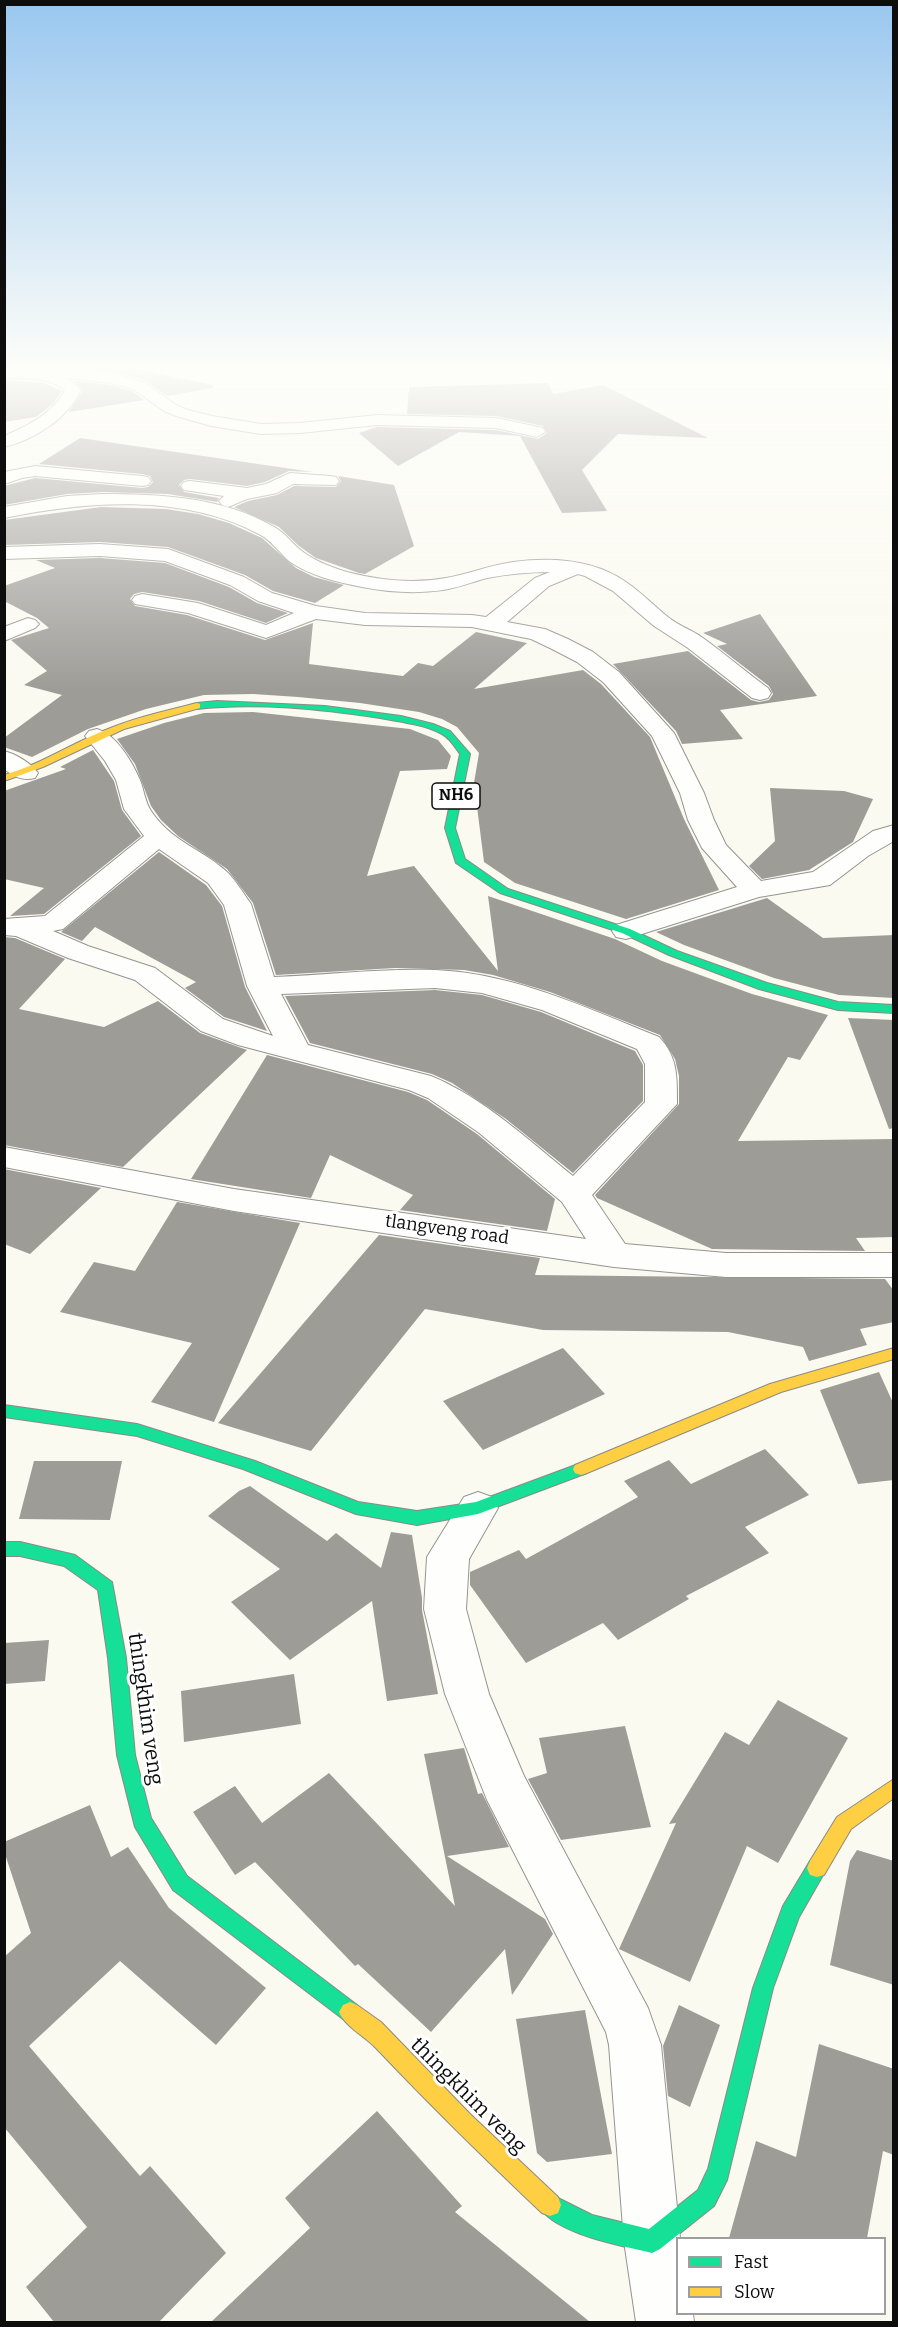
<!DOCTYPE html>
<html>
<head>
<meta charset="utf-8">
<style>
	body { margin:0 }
	#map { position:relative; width:898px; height:2327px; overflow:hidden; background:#fbfaf1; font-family:Bitter,serif }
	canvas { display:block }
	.frame { position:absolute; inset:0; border:6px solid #0d0d0d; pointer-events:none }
	.legend { position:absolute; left:676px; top:2237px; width:210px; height:78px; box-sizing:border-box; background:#fff; border:2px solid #9e9e9e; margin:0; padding:8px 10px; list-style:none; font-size:18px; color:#0d0d0d }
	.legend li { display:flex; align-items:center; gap:12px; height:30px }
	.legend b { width:30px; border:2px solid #9e9e9e }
</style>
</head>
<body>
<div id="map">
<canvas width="898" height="2327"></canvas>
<div class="frame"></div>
<ul class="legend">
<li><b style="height:8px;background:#16e098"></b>Fast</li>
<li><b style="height:8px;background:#ffcf43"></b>Slow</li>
</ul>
</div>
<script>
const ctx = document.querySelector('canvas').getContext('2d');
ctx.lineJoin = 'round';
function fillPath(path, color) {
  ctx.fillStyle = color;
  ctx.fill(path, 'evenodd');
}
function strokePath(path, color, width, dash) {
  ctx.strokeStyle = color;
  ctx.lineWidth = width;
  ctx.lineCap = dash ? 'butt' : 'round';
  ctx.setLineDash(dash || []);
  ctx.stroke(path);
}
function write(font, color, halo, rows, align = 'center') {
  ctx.font = font + ' Bitter,serif';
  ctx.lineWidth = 6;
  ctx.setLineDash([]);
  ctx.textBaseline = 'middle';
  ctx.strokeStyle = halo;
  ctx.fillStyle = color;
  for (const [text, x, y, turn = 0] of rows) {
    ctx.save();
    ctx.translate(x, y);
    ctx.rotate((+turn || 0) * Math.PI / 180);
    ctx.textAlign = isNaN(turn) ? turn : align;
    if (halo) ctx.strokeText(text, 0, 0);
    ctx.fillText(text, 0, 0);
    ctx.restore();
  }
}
const building = new Path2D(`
	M118,365L213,385V388L167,396L146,381L113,371L67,366H4Z
	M4,380L44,383L62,391L53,404L36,417L4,422Z
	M74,381L111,385L132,391L144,400L69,412L83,390Z
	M548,383L553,394L603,385L708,438L618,434L582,470L607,511L562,513L520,436L459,432L398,466L359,433L377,427L496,430L538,439L547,433L543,426L496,416L407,414L409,387Z
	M80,438L313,472L289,471L265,482L247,486L190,479L184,480L179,485L184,492L219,498L217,502L168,494L102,492L67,494L4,505V486L35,478L142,488L148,487L153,482L150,476L142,474L39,464Z
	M338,476L394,485L414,546L365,574L359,573L316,558L299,546L279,527L234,507L248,501L277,495L294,486L336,487L341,481Z
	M101,507L166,509L198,514L229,523L262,538L296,568L314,577L344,585L315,603L273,591L245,575L168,547L100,542L4,545V520Z
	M100,558L165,563L229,587L257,603L288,613L266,623L199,601L142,592L134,594L130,599L135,606L187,615L265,640L313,623L309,664L403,676L418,663L433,666L476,632L527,643L474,689L583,670L601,684L650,737L684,819L719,890L626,919L515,883L484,862L474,783L479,753L457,727L442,719L419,712L360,703L298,697L253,694L204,695L146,709L88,729L32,757L4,747V738L62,695L24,685L47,671L11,640L49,628L37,618L4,601V586L55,568L36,560Z
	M760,614L817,696L720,710L743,739L682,744L676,731L613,664L688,651L751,700L759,702L769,700L773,694L769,686L717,646L727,644L703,633Z
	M253,712L410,729L438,740L451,756L447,769L400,771L367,876L414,866L498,971L488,896L615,939L662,961L752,994L828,1015L800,1060L788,1057L738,1141L894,1139V1237L856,1238L865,1251L712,1249L597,1198L595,1195L679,1104V1076L675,1059L660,1035L550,992L493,975L464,970L395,968L276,975L253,903L227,869L178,836L161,820L151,806L135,764L117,739L164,723L204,713Z
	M93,750L114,781L122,810L141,836L44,914L10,916L44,888L4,879V791L66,769L60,767Z
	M770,788L844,791L873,799L853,842L809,870L762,879L749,866L775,841Z
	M159,852L206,885L222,906L245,987L267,1031L224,1017L185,988L196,982L95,927L82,941L61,932Z
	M767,898L823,938L894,935V998L839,995L774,978L684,945L656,932Z
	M4,937L15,938L65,959L19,1009L104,1027L158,1001L200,1033L247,1050L123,1167L4,1145Z
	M435,990L482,995L541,1012L635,1051L643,1065V1101L573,1173L506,1119L452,1083L432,1074L310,1043L285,996Z
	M848,1018L894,1020V1128L889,1129Z
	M267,1055L408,1092L427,1100L477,1134L555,1199L547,1231L400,1210L413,1195L330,1155L311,1198L191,1179Z
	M4,1169L101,1188L30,1254L4,1244Z
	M177,1202L300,1223L214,1422L151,1402L192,1343L60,1312L94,1262L135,1271Z
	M379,1235L540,1258L535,1275L885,1279L894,1291V1322L860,1329L867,1345L809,1361L803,1347L728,1332L543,1330L425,1309L311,1451L218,1423Z
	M563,1348L605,1394L483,1450L443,1401Z
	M879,1372L894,1405V1480L858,1484L820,1390Z
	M765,1449L809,1495L745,1527L769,1553L686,1596L689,1599L618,1640L603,1623L526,1663L470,1585V1572L519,1550L526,1559L638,1497L624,1481L669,1460L691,1484Z
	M34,1461H122L110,1520L19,1519Z
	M250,1486L327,1541L336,1533L381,1568L391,1532L412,1535L422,1598V1610L438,1694L387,1701L372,1601L290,1660L231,1602L280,1569L208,1516L239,1491Z
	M49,1640L45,1681L4,1684V1643Z
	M294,1674L301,1724L184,1742L181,1691Z
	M778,1700L848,1738L778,1863L747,1846L690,1982L619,1949L676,1823L669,1824L725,1732L749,1745Z
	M625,1726L651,1827L561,1840L528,1779L547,1773L539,1738Z
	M464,1748L478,1794L482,1793L509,1847L447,1856L545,1919L553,1934L512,1995L505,1949L431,2032L358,1964L355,1966L255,1862L235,1875L193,1812L235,1786L262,1823L329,1773L455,1906L424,1754Z
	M90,1805L111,1857L128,1847L169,1908L266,1988L216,2045L120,1961L29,2046L140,2176L150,2166L226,2253L159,2322H54L26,2287L87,2227L4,2127V1957L31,1933L4,1851V1842Z
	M857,1850L894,1861V1985L830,1965L850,1861Z
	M679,2005L720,2025L690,2107L668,2096L663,2046Z
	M585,2010L612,2154L547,2162L537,2153L516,2019Z
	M819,2044L894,2069V2155L883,2151L867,2238H729L756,2141L796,2157Z
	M377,2111L462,2206L455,2212L590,2322H211L310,2228L285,2198Z`);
const street = new Path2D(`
	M4,368H67L112,373L145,383L176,405L188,410L212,416L261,424L300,423L377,415L496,418L543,428L545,432L537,437L496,428L377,425L300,433L261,434L211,426L176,416L164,411L133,389L111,383L66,378L81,389C69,418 34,440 4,447V436C26,427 55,412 65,390C50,377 23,378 4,378Z
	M35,466L142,476L148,477L151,481L148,485L142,486L35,476L22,478L4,484V472Z
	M290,473L330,476L336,477L339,481L336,485L293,484L277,493L247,499L228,507L222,505L219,501L224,496L184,490L181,486L184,482L190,481L247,488L266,484Z
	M102,494C159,494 224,497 274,527C284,532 290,541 298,548C312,560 330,567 347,572C378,580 414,584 446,578C469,574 490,565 513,562C551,557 593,559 626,582C641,592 654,606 668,617C679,626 692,630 703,638C725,654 746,672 768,688L771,693L768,698L760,700L752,698L688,648L654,626L613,591L585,576L578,574L549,586L507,622L545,629L568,639L593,652L619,672L674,733L704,793L714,820L726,845L761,881L813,872L873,831L894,825V841L868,856L830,885L759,897L626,939L616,937L612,931L616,925L737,887L702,848L688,820L680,793L652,736L603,682L577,662L552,649L531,639L472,627L365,625L316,619L266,638L188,613L135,604L132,600L135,596L142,594L198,603L266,625L294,613L258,601L230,585L165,561L100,556L4,559V547L100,544L168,549L244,577L272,593L316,606L365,613L472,615L486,617L535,578L550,572C529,572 508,574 487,578C472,582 458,588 443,590C416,594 388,592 362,587C337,582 310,576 289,561C279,552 271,540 259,534C182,493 86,501 4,518V507L67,496Z
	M28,618L35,620L39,624L35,628L4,641V627Z
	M97,729C116,734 133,763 140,780C144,790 145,802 151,811C172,842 200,848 226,871C235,879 243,893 251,904L274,977C327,975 382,968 435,970C513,973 587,1008 659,1037C678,1057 677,1077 677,1104L592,1195L625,1244L726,1253H894V1277H726L614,1267L234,1211L4,1167V1147L234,1189L586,1239L562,1202L478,1132L428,1098L409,1090L238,1045L201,1031L135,980L68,958L16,936L4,935V919L45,916L144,836L124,809L116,780L105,761L85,736L89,731ZM159,849L208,883L224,905L247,986L273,1036L223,1019L155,968L88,946L53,931L63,929ZM435,988L482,993L542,1010L637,1049L645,1064V1102L573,1176C528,1140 484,1098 431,1076L308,1045L281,994Z
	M4,751C16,754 31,763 38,773L35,778C22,781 15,777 4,769Z
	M478,1492L492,1497L498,1508L469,1559L466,1609L489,1694L524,1776L648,2008L661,2045L680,2238H678V2314H693L694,2322H636L624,2241L609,2045L606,2032L487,1800L445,1694L424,1609L427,1557L464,1497Z`);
const fast = new Path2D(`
	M217,701L325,706L401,716L433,724L450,731L470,754L455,828L465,859L508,889L630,929L677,951L767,983L838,1002L894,1005V1013L838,1010L759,989L669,955L622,933L500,893L456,863L445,828L460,754C455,747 450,738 442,734C423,724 400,722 380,718C320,709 257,702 197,709L192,706L197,703Z
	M4,1405L137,1424L255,1461L358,1502L417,1511L476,1502L581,1463L587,1465L589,1469L587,1473L478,1514L417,1525L356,1514L243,1469L137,1436L4,1417Z
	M4,1542H20L75,1555L112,1582L126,1658L135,1755L151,1818L187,1876L357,2005L361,2012L357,2019L350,2022L343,2019L173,1890L135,1827L117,1755L108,1658L98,1590L64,1566L20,1556H4Z
	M817,1859L824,1861L827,1868L799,1917L773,1988L727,2180L714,2206L660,2249L652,2253C624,2246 550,2233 539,2205L542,2197L550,2194L592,2215L649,2229L698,2190L708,2169L753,1988L783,1906L810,1861Z`);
const slow = new Path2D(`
	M197,703L200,704V708L124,729L43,767L4,781V775C39,765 69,745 103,731C133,718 165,711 197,703Z
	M894,1348V1359L781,1392L587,1473L581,1475L575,1473L573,1469L575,1465L770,1384Z
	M894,1779V1798L851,1829L824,1875L817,1877L810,1875L807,1868L810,1861L837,1817Z
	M350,2002L357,2005L381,2022L470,2114L558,2197L561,2205L558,2213L550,2216L542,2213C485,2159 429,2104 375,2047C364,2036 345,2026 339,2012L343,2005Z`);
const shields = [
	[456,796,48]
];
const shieldNames = [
	["NH6",456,796]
];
const streetNames = [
	["tlangveng road",447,1230,8]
];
const nearStreetnames = [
	["thingkhim veng",145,1709,82],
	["thingkhim veng",468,2096,45]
];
fillPath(building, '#9e9c97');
strokePath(street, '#949490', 2);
strokePath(fast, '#8b8a86', 2);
strokePath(slow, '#8b8a86', 2);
fillPath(street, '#fefefd');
fillPath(fast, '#16e098');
fillPath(slow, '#ffcf43');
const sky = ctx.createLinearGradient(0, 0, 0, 691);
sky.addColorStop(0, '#99c7ef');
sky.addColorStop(0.53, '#fdfdf9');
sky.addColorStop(1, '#fdfdf900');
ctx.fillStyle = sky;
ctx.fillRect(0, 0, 898, 691);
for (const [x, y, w] of shields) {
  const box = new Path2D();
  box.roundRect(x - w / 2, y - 13, w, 26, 4.5);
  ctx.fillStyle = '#fff';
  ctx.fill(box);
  strokePath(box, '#0d0d0d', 1.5);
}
write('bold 16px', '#0d0d0d', null, shieldNames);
write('18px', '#0d0d0d', '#fff', streetNames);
write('21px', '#0d0d0d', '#fff', nearStreetnames);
</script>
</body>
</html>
